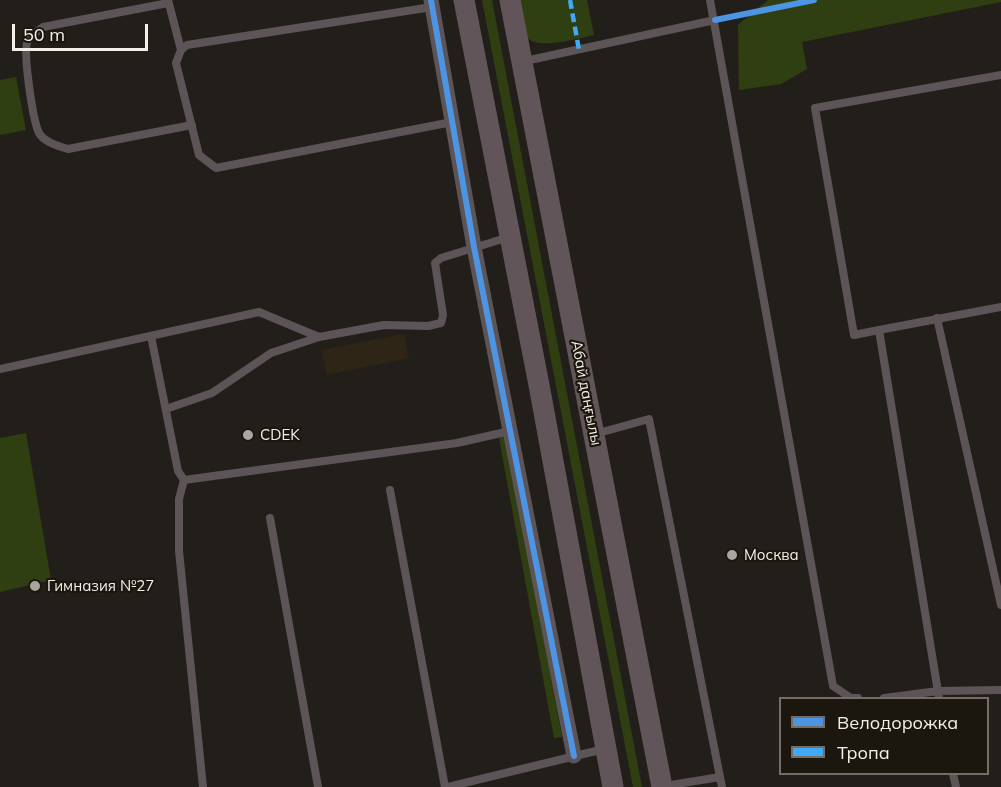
<!DOCTYPE html>
<html>
<head>
<meta charset="utf-8">
<style>
	body { margin:0 }
	#map { position:relative; width:1001px; height:787px; overflow:hidden; background:#221f1a; font-family:Mulish,sans-serif }
	canvas { display:block }
	.legend { position:absolute; left:779px; top:697px; width:210px; height:78px; box-sizing:border-box; background:#1c170e; border:2px solid #726d65; margin:0; padding:8px 10px; list-style:none; font-size:18px; color:#f2efe8 }
	.legend li { display:flex; align-items:center; gap:12px; height:30px }
	.legend b { width:30px; border:2px solid #726d65 }
	.scale { position:absolute; left:12px; top:24px; width:136px; height:27px; box-sizing:border-box; border:3px solid #f2efe8; border-top:0; padding-left:8px; font-size:18px; line-height:21px; white-space:nowrap; color:#f2efe8; -webkit-text-stroke:4px #1c170e; paint-order:stroke }
</style>
</head>
<body>
<div id="map">
<canvas width="1001" height="787"></canvas>
<ul class="legend">
<li><b style="height:8px;background:#4d94e3"></b>Велодорожка</li>
<li><b style="height:8px;background:#3fa9f5"></b>Тропа</li>
</ul>
<div class="scale">50 m</div>
</div>
<script>
const ctx = document.querySelector('canvas').getContext('2d');
ctx.lineJoin = 'round';
function fillPath(path, color) {
  ctx.fillStyle = color;
  ctx.fill(path, 'evenodd');
}
function strokePath(path, color, width, dash) {
  ctx.strokeStyle = color;
  ctx.lineWidth = width;
  ctx.lineCap = dash ? 'butt' : 'round';
  ctx.setLineDash(dash || []);
  ctx.stroke(path);
}
function write(font, color, halo, rows, align = 'center') {
  ctx.font = font + ' Mulish,sans-serif';
  ctx.lineWidth = 4.5;
  ctx.setLineDash([]);
  ctx.textBaseline = 'middle';
  ctx.strokeStyle = halo;
  ctx.fillStyle = color;
  for (const [text, x, y, turn = 0] of rows) {
    ctx.save();
    ctx.translate(x, y);
    ctx.rotate((+turn || 0) * Math.PI / 180);
    ctx.textAlign = isNaN(turn) ? turn : align;
    if (halo) ctx.strokeText(text, 0, 0);
    ctx.fillText(text, 0, 0);
    ctx.restore();
  }
}
const commercial = new Path2D(`
	M404,334L409,358L327,375L322,350Z`);
const green = new Path2D(`
	M482,0H492L642,787H633Z
	M519,0H587L594,35C580,38 537,50 528,38C521,30 521,10 519,0Z
	M768,0H1001V2L802,42L807,69L781,84L739,90L738,25Z
	M16,77L26,130L0,135V80Z
	M26,433L51,580L0,592V438Z
	M506,436L562,737L554,738L499,438Z`);
const lane = new Path2D(`
	M168,0L181,50
	M710,0L833,686L851,698H858
	M168,3L43,27C38,31 31,35 28,40C22,50 33,121 39,133C44,142 58,146 68,149L192,125
	M432,7L187,45L181,50L176,63L199,155L216,168L452,122
	M525,61L715,20
	M937,318L1001,605
	M879,330L854,335L815,108L1001,75
	M151,336L178,471L184,480L457,443L510,431
	M0,369L259,312L319,337
	M166,409L212,393L271,353L319,337L384,325L428,326L441,323L443,315L435,263L441,258L509,237
	M595,434L649,419L722,787
	M184,480L179,499V551L203,787
	M390,490L445,787
	M270,518L318,787
	M884,698L938,691L1001,690
	M939,698L879,330L1001,307
	M953,774L956,787
	M665,786L720,777
	M448,787L604,749`);
const street = new Path2D(`
	M431,0L474,247L574,756`);
const secondary = new Path2D(`
	M464,0L539,385L613,787
	M510,0L662,787`);
const quiet = new Path2D(`
	M570,0L579,50`);
const cycleway = new Path2D(`
	M431,0L474,247L574,756
	M715,20L814,0`);
const markers = [
	[248,435,6,"#a9a6a0"],
	[732,555,6,"#a9a6a0"],
	[35,586,6,"#a9a6a0"]
];
const streetNames = [
	["Абай даңғылы",586,393,79]
];
const poiNames = [
	["CDEK",260,435],
	["Москва",744,555],
	["Гимназия №27",47,586]
];
fillPath(commercial, '#2f2517');
fillPath(green, '#2f3f12');
strokePath(lane, '#5d5458', 8);
strokePath(street, '#5d5458', 15);
strokePath(secondary, '#61555a', 21);
strokePath(quiet, '#3fa9f5', 4.5, [9, 4.5]);
strokePath(cycleway, '#4d94e3', 6);
for (const [x, y, r, color] of markers) {
  const dot = new Path2D();
  dot.arc(x, y, r, 0, 2 * Math.PI);
  ctx.fillStyle = color;
  ctx.fill(dot);
  strokePath(dot, '#1c170e', 2);
}
write('15px', '#f2efe8', '#1c170e', streetNames);
write('15px', '#f2efe8', '#1c170e', poiNames, 'left');
</script>
</body>
</html>
